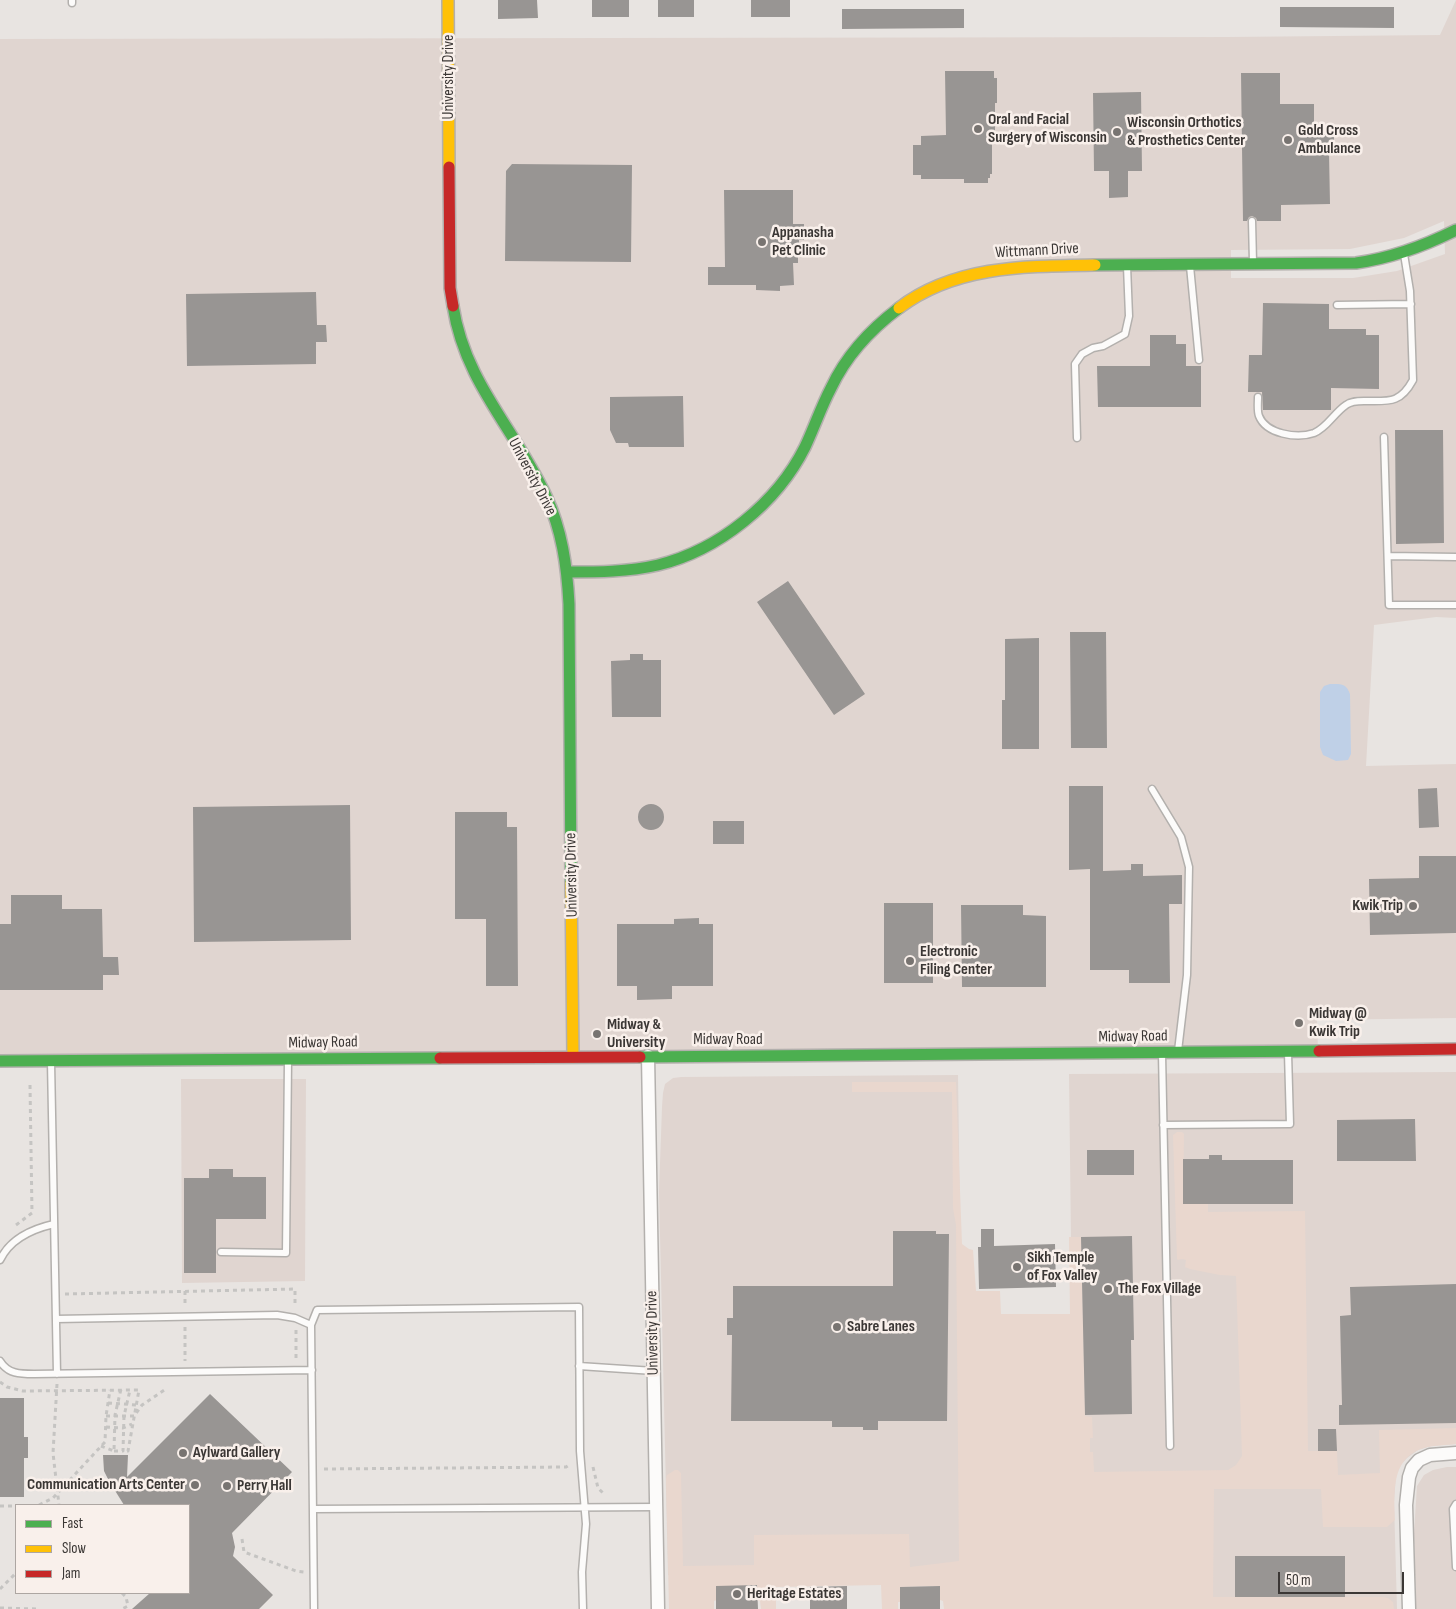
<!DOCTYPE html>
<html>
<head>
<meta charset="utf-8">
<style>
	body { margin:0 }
	#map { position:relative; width:1456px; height:1609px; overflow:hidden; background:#e8e4e1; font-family:"Sofia Sans Condensed",sans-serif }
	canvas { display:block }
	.legend { position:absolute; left:15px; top:1504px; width:175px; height:90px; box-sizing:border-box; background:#f9f0eb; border:1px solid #ada6a2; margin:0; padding:6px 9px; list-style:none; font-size:15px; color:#3b3735 }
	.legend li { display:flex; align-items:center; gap:10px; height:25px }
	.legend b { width:25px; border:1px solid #ada6a2 }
	.scale { position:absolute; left:1278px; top:1572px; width:126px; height:22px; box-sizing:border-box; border:2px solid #3b3735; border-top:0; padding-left:6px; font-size:15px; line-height:18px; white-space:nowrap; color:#3b3735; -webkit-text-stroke:4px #f9f0eb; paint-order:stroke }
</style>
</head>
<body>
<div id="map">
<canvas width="1456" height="1609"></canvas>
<ul class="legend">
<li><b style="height:6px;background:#4caf50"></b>Fast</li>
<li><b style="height:6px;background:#ffc107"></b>Slow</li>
<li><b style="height:6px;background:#c62828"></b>Jam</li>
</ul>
<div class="scale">50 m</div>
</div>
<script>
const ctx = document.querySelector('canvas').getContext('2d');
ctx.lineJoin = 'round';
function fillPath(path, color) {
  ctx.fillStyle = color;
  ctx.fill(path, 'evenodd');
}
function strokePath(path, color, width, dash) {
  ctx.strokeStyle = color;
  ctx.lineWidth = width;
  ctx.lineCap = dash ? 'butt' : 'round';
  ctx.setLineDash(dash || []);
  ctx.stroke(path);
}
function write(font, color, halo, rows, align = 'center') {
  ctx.font = font + ' "Sofia Sans Condensed",sans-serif';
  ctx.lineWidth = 5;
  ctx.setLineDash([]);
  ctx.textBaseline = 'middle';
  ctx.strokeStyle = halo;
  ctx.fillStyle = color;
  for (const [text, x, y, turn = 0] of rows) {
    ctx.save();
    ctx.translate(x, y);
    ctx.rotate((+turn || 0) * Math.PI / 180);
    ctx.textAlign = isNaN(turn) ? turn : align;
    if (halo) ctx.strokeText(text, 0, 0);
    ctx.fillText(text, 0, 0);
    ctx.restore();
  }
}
const built = new Path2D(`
	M1456,0V618L1436,617L1374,625L1366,766L1456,764V1018L1317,1020L1318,1051L0,1061V39L1228,37L1440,35ZM1444,221L1445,254L1397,271L1353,278H1231V250L1350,249L1404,238Z
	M1456,1072V1444L1431,1446L1418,1450L1407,1458L1399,1467L1396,1474L1394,1502L1397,1609H1123L1074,1486L1069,1074Z
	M958,1075L965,1571L668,1575L659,1192L662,1107L663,1093L665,1084L673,1078L681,1077Z
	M181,1079H306L305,1281L182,1283Z
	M1447,1467H1456V1609H1416L1414,1533L1417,1486L1424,1475L1433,1470Z`);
const green = new Path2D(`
	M852,1082H956L962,1244L969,1249L973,1250L976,1291H1000L1001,1314H1070L1069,1237H1081L1085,1416L1092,1417L1093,1438H1090V1452H1093L1094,1472L1228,1470L1236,1465L1242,1456L1236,1276L1220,1275L1190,1269L1185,1267L1186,1260L1182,1259L1178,1260L1177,1259L1173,1135L1177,1132H1182L1184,1134L1183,1204H1208V1212L1305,1211L1308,1451H1337L1338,1475L1380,1473L1379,1430L1456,1428V1444C1448,1445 1440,1445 1433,1446C1391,1452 1394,1488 1395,1520L1387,1527H1323L1321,1489H1214L1213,1597H1383L1388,1598L1393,1602L1394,1609H944L943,1601L940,1600L939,1586L900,1587V1602H898V1609H882L881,1585L776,1587V1609H761L760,1601H758L757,1585L714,1601V1609H669L666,1479L667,1475L675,1470H678L681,1473L683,1566L754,1565V1535L909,1534L910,1567L959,1561L956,1225L953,1208L952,1092H852Z`);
const water = new Path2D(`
	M1330,684C1341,684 1346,683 1350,694L1351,754L1348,760L1336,761L1323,755L1320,747V692L1324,686Z`);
const building = new Path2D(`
	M498,0H537L538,18L498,19Z
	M592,0H629V17H592Z
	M658,0H694V17H658Z
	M751,0H790V17H751Z
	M1280,7H1394V28L1280,27Z
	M842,9H964V28L842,29Z
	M945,71H994V78H997V103H995V143H992V174H990V178H988V183H964V179H921V175H913V145H921V136L946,135Z
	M1241,73H1280V104H1314V126H1334V153H1329L1330,204L1281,205V221H1257L1256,218L1252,216L1249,217L1247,221H1243Z
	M1141,92L1142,171H1128V197L1109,198V171H1094L1093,93Z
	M512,164L632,165L631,262L505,261L506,171Z
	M724,190H793V224H804V240H799V244H798V263H793L794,285L780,286V291L756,290V285H708V267H725Z
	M316,292L317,325H326L327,342H316V364L187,366L186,294Z
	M1263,303L1329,304V329H1366V335H1379V389L1331,388V410H1263L1262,392H1248L1249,355H1262Z
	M1150,335H1176V344H1186V366H1201V407H1098L1097,366H1150Z
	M683,396L684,447H629L628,443H616L610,430V397Z
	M1395,430H1443L1444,543L1396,544Z
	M788,581L865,694L834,715L757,602Z
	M1070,632H1106L1107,748H1071Z
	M1039,638V749H1002V700H1005V639Z
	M630,654H643V660H661V717H612L611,661L630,660Z
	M1069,786H1103V871L1131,870V864H1143V876L1182,875V904H1169L1170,983H1129V970H1090V869L1069,870Z
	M1437,788L1439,827L1419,828L1418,789Z
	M638 817a13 13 0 1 1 26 0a13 13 0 1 1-26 0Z
	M350,805L351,940L194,942L193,807Z
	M455,812H507V827H517L518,986H486V919H455Z
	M713,821H744V844H713Z
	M1419,856H1456V933L1370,935L1369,879L1419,878Z
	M11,895H62V909H102L103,957H118L119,975H103V990H0V924H11Z
	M884,903H933V983H884Z
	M961,905H1023V915L1046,916V987H962Z
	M699,918V924H713V986H672V999L637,1000V986H617V924H674V919Z
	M1415,1119L1416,1161H1337V1120Z
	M1087,1150H1134V1175H1087Z
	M1209,1155H1222V1160H1293V1204H1183V1159H1209Z
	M209,1169H233V1177H266V1219H216V1273H184V1178H209Z
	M981,1229H994V1246L1055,1244L1056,1287L979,1289L978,1247H981Z
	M893,1231H936V1234H949L947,1421H878V1430H863V1427H832V1421H731L732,1335H727V1318H733V1286H893Z
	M1132,1236L1134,1340H1131L1132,1414L1085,1415L1081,1237Z
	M1456,1284V1423L1339,1425V1405H1342L1340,1316L1351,1315L1350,1287Z
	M210,1394L292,1472L232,1533L235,1547L233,1556L273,1595L259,1609H132L150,1593H189V1505H124L109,1481L104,1471L103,1455H128L127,1477Z
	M0,1398H24V1437H28V1458H24V1497H0Z
	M1318,1429H1336L1337,1451H1318Z
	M1235,1556H1345V1597H1235Z
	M757,1585L758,1609H716V1586Z
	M847,1586V1609H810V1587Z
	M940,1586V1609H900V1587Z`);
const path = new Path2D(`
	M16,1225L32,1213L30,1085
	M185,1291V1307
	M65,1294L295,1289V1307
	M185,1327V1361
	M296,1330V1359
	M0,1382L7,1387L23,1391L139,1390L128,1451H123
	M57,1384L53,1453L59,1505
	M108,1403L137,1405
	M106,1416H134L142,1405L166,1389
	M106,1427L123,1428L132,1424
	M101,1446L114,1451L115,1415L121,1389
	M114,1451H123L124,1416L130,1390
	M593,1467L598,1488L604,1494
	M324,1469L566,1467L569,1465
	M39,1505L53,1498L105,1442L106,1416L110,1390
	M0,1506H16
	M242,1539L244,1552L296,1571L304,1572
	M0,1589L16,1573
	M122,1593L126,1597L128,1606L122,1609
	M0,1608L38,1609`);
const lane = new Path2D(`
	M72,0V3
	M1252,221L1253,262
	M1190,266L1199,360
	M1337,305L1411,304
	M1258,397C1258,403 1257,411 1259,416C1266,434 1297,439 1314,433C1327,428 1334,413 1346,405C1351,401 1358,401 1364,401C1389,401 1400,404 1413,380L1410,291L1404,254
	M1384,437L1389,605H1456
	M1077,438L1075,364L1082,354L1093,348L1103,346L1125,334L1129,316L1127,266
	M1388,556L1456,557
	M1152,789L1181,837L1189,867L1187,975L1178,1051
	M1162,1054L1170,1446
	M51,1062L57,1374
	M1163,1125L1290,1124L1288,1053
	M221,1252L286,1253L288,1061
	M0,1260C10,1239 32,1229 54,1224
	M56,1319L277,1315L295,1318L311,1325
	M0,1361C8,1374 20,1374 34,1374L312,1370
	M579,1366L654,1371
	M1456,1504L1453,1509L1456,1567
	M314,1509L656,1507
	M314,1609L311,1325L317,1310L579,1307L580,1451L586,1524L582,1572L583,1609`);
const street = new Path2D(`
	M648,1056L658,1609
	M1409,1609L1406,1505L1409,1477L1412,1468L1419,1460L1430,1455L1456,1453`);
const fast = new Path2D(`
	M1095,265L1356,263C1392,258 1424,246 1456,230
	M453,306C465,383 515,429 546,496C562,530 567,566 569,604L571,883
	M567,572C597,572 628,572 658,565C719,550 777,503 805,447C814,428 821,407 831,388C846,356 871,329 899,308
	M640,1057L1319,1051
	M0,1061L440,1058`);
const slow = new Path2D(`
	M448,0L449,167
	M899,308C955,265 1028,266 1095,265
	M571,883L573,1057`);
const jam = new Path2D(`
	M449,167L450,288L453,306
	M1319,1051L1456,1049
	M440,1058L640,1057`);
const markers = [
	[978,129,5,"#787471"],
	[1117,132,5,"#787471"],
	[1288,140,5,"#787471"],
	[762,242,5,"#787471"],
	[1413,906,5,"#787471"],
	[910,961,5,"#787471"],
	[1299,1023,5,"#787471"],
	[597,1034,5,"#787471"],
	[1017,1267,5,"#787471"],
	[1108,1289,5,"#787471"],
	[837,1327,5,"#787471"],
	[183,1453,5,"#787471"],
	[195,1485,5,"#787471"],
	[227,1486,5,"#787471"],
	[737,1594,5,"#787471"]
];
const streetNames = [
	["University Drive",449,77,-90],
	["Wittmann Drive",1037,251,-3],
	["University Drive",532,477,62],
	["University Drive",572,875,-91],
	["Midway Road",1133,1037,-1],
	["Midway Road",728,1040],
	["Midway Road",323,1043,-1],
	["University Drive",653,1333,-91]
];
const poiNames = [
	["Oral and Facial",988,120],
	["Surgery of Wisconsin",988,138],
	["Wisconsin Orthotics",1127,123],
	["& Prosthetics Center",1127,141],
	["Gold Cross",1298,131],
	["Ambulance",1298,149],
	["Appanasha",772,233],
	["Pet Clinic",772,251],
	["Kwik Trip",1403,906,"right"],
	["Electronic",920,952],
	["Filing Center",920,970],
	["Midway @",1309,1014],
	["Kwik Trip",1309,1032],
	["Midway &",607,1025],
	["University",607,1043],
	["Sikh Temple",1027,1258],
	["of Fox Valley",1027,1276],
	["The Fox Village",1118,1289],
	["Sabre Lanes",847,1327],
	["Aylward Gallery",193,1453],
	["Communication Arts Center",185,1485,"right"],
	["Perry Hall",237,1486],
	["Heritage Estates",747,1594]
];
fillPath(built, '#e0d5d0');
fillPath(green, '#e9d7ce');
fillPath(water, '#bfd0e7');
fillPath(building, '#989593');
strokePath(lane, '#b3b0ad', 9);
strokePath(street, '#b3b0ad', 15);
strokePath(fast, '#b3b0ad', 14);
strokePath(slow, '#b3b0ad', 14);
strokePath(jam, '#b3b0ad', 14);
strokePath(path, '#c5c4c2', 3, [4, 4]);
strokePath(lane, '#fcfbfa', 6);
strokePath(street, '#fcfbfa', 12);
strokePath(fast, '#4caf50', 11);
strokePath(slow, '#ffc107', 11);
strokePath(jam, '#c62828', 11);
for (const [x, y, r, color] of markers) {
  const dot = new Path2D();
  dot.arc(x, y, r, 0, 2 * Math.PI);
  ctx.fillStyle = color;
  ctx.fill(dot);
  strokePath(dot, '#f9f0eb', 2);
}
write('16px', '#3b3735', '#f9f0eb', streetNames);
write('bold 16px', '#3b3735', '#f9f0eb', poiNames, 'left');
</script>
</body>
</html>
